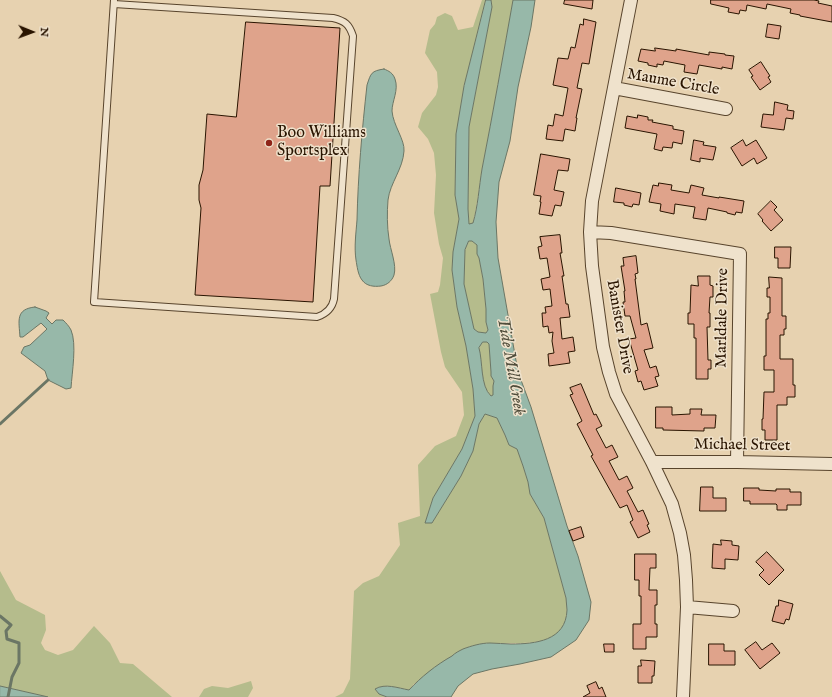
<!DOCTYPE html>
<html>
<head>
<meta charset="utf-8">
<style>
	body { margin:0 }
	#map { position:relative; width:832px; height:697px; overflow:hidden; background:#e7d2b0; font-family:"IM FELL English",serif }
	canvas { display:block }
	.north { position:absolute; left:12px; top:12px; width:40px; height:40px; -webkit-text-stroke:3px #efe2cc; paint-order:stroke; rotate:91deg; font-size:11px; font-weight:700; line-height:16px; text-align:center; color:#291400 }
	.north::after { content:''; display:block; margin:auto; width:14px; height:18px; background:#291400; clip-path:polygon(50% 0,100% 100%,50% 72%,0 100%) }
</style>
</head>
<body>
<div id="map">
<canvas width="832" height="697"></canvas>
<div class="north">N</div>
</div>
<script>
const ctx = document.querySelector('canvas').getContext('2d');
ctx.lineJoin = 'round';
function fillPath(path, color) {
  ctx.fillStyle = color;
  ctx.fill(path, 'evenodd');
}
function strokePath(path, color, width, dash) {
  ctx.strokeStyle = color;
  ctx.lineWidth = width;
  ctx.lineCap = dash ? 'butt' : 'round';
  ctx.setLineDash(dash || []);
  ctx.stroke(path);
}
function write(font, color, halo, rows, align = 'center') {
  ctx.font = font + ' "IM FELL English",serif';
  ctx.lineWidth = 3;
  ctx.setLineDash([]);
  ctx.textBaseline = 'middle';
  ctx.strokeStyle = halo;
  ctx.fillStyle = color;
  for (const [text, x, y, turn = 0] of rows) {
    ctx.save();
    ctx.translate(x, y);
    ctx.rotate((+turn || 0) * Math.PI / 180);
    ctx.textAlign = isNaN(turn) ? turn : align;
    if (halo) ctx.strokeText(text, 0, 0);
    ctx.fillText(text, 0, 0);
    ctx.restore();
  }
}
const green = new Path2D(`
	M482,0H486L464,86L456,134L455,195L459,219L453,252L452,270L457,307L466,346L473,389L475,416L462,449L433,498L425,523H432L461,476L473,451L479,424L485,414L497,418L505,435L509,445L517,449L523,466L528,482L530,494L544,518L566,598C574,651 526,642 491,643C482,643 472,646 464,649C458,651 453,656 449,659C437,668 425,676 414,684L409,690C398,688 384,683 375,689L379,694L387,697H335L343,693L350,679L354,591L363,583L379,576L400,545L398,523L420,516L418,465L435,446L456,436L464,415L462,392L445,367L441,352L430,294L438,292L440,285L443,258L439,244L434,213L436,175L434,153L428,139L418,127L422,113L436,95L438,87L437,72L425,53L430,30L435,24L437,17L445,13L452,16L458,30L473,27Z
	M491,0H513C503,56 493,113 482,169C479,187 477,206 473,223L469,224L468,210L469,127L492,7Z
	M469,241H472L477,245V254L479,258L483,279L486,309V322L488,330L486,333L478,332L474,329L464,284L465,250Z
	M483,342H487L489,344L491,372V376L494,381L493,386V395L491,396C480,385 483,362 479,348Z
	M0,571L16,600L45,615L46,630L41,643L45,650L58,655L73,650L94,626L110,643L120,663L133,664L172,697H48L0,686Z
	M251,681L253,688L248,697H199L204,689L212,686L228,688Z`);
const water = new Path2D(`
	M486,0H491L492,7L469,127L468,209L469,224L473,223C478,206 479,187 482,169C493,113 503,56 513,0H535L531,27L518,87L510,141L499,182L496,222L498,258L518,372L531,407L567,526L578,556L591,602L589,620L576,640L551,657L520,664L492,669L473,674L458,686L451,697H387L379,694L375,689C385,683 398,688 409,690C421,677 436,665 452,656C455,653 459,651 463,649C471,646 481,643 490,643C497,643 504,644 511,644C535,644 566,641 567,610C567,606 566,602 566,598L544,518L530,494L528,482L523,466L517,449L509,445L505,435L497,418L485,414L479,424L473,451L461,476L432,523H425L433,498L462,449L475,416L473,389L466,346L457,307L452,270L453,252L459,219L455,195L456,134L464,86ZM469,241H472L477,245V254L479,258L483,279L486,309V322L488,330L486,333L478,332L474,329L464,284L465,250ZM483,342H487L489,344L491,372V376L494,381L493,386V395L491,396C480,386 483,361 479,348Z
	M384,69C389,71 393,73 395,79C399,90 392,101 392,111C393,125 405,140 404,151C403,169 390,183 388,200C387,212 387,227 389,239C390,249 397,265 394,275C392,281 387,285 381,286C374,287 366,286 362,280C358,275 357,266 356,260C354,247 356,233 357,220C358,175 362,130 367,85C371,73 371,71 384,69Z
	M35,307L46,311L49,313L46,318L52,324L56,320H63C66,323 69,326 71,330C77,344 72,372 71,388L66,389L48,380L45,371L21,353L24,347L30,345L47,329L41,323L23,337H20C19,321 15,309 35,307Z
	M0,686L44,696L48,697H0Z`);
const stream = new Path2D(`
	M0,424L48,380
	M0,616L11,625L6,631L7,639L19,643V663L12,677L8,697`);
const building = new Path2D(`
	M565,0H593L592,9L564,4Z
	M711,0H814L819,1L818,3L832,6V22L800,16V15L790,13L791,9L767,4L766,9L747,5L746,11L740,10L739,14L728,12L729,8L711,4Z
	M584,19L596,22L589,64L582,63L577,88L582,89L576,118H577L575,131L565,129L563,141L546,139L548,125L553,126L555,114L563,116L568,88L553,85L558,58L568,59L571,47L575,48L580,24L583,25Z
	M246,22L340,28L330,186H320L313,302L195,295L201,208L199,200V185L203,170L207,114L236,117Z
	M768,24L781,26L779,39L766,37Z
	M655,48L676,51V49L709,55V52L725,54V55L734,56L732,69L722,67V69L699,65L697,74L684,72L685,65L664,61L663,65L657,64V67L648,65V63L638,61L641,49L655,51Z
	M761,62L770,76L768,77L771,82L760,90L751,77L753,76L749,70Z
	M775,102L788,105L787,110L794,111L793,119L786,118L784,130L761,127L763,114L773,115Z
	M638,115L648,117V120H653L652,122L673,126V129L684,131L682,144L673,142L672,148L663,147L662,151L654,149L657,134L625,128L627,116L637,118Z
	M694,140L704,142L703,145L716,147L713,160L700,158V162L691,160Z
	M743,140L746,146L756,140L767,158L757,164L754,158L742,166L731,148Z
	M541,154L570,159L568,171L558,170L554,190L564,192L561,206L555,205L552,216L539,214L541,202H540L541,196L534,195Z
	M659,183L672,185L671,190L689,193L691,185L704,188L702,195L719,198V197L744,201L742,213L736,212L735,215L727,213V212L708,208L706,220L693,218L695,207L675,204L674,214L660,211L661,204L649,202L653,185L658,186Z
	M616,188L641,193L639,205L633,204L632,207L624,205V203L614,202Z
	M771,201L777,207L774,210L783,220L771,231L762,221L763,220L758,214Z
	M560,235L562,253H560L564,276H562L566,304H568L570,317L560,318L562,339L573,337L575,351L568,352L570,363L549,366L548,354L554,353L552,341L553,332L549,333L548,326L543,327L542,313H546L545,307L552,306L550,289L543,290L541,279L550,277L547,258L540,259L538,247L542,246L540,237Z
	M775,247H791L790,268H778V258H775Z
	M636,256L638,273L635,274L636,279H635L641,325L647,323L653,348L644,350L650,368L656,366L659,376L655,377L658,386L644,390L641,381L638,382L635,371L638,370L629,339L636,338L630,316H625L623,302H625L624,291H625L621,266H624L623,258Z
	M698,276H710V285L713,286V297H710L709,313H710V327H707L708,360H711V369H708V379H696V338H694V324H688V313H690L691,285L698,286Z
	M769,277L782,278V316H786V329H784V335H780V359H793V385H795V397H787V405H777V440H765V430H762V419H763L764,392H774V370H764V356H766V319H768V313H770V297H767V288H769Z
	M581,384L594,415L596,414L602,426L596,429L606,448L612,445L618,457L609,461L619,480L627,476L633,488L627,491L638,512L643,510L649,524L647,525L650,532L638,538L630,522L633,520L627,505L620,508L591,456L593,455L577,424L582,421L570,395L573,394L570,388Z
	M656,407H672V415L690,414V409H702L701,415H716L715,428H704V431L663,430V428H656Z
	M701,487H713V498H726V511H700Z
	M744,488H759V490L776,491V489H790V492H801V505H787V510H777V505L776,504H750V501H744Z
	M581,527L584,537L573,541L569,531Z
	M721,540L732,541V545L739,546L738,560L725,559V569L712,568L713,544L721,545Z
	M767,552L784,570L769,585L759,575L764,570L756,562Z
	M635,554H656V568H650L649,590H657V605H655V624H657V637H646V649H633V624H641V596H639V580H635Z
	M779,600L793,604L789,620L786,619L784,624L772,621L776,606H778Z
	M756,642L762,650L772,643L780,653L760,669L745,650Z
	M604,644H614V652H605Z
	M709,644H724V651H735V665H709Z
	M641,660L655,661L654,676H652V683H638V666H641Z
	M596,682L599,689L602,687L606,697H583L590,693L587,686Z`);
const service = new Path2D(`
	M114,4L333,18C345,21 349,24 353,36L334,299C332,309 326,314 317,317L94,302L114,0`);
const minor = new Path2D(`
	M631,0L592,201L590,232L592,266L603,347L609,372L616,394L652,462L672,504L680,533L684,555L686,580L687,607L683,697
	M614,88L726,109
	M590,232L611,233L740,254L737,462
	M652,462H737L832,464
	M687,607L733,611`);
const markers = [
	[269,143,4,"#8f2418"]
];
const streetNames = [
	["Maume Circle",673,83,10],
	["Marldale Drive",723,318,-89],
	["Banister Drive",619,327,80],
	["Michael Street",742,446,1]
];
const poiNames = [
	["Boo Williams",277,134],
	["Sportsplex",277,152]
];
const waterNames = [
	["Tide Mill Creek",510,366,80]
];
fillPath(green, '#b5bc8c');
fillPath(water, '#97b8a9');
strokePath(water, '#6b7665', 1);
strokePath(stream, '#6b7665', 3);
fillPath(building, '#dfa38b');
strokePath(building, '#291400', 1);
strokePath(service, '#58442c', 8);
strokePath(minor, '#58442c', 14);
strokePath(service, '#efe2cc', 6);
strokePath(minor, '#efe2cc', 12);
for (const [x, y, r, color] of markers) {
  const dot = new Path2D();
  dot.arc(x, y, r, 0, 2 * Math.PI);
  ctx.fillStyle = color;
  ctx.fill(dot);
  strokePath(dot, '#efe2cc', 1.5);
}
write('16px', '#291400', '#efe2cc', streetNames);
write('16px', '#291400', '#efe2cc', poiNames, 'left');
write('italic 17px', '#504d3b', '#efe2cc', waterNames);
</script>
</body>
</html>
